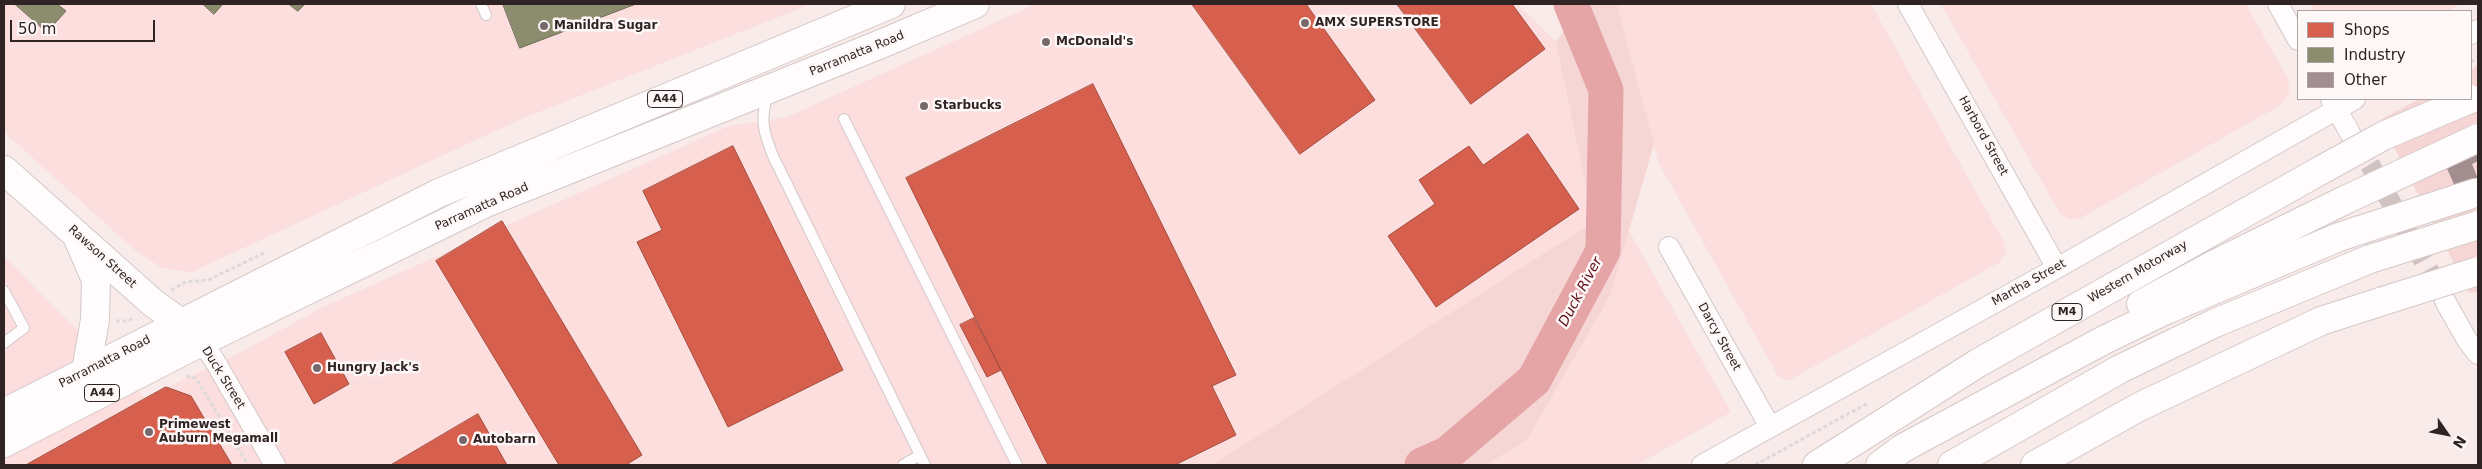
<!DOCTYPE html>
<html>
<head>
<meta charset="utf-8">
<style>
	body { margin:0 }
	#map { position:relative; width:2482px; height:469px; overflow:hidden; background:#f8ebea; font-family:"DejaVu Sans",sans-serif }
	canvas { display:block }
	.frame { position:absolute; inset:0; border:5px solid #2f2323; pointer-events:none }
	.legend { position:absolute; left:2297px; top:10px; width:175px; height:90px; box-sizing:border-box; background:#fef7f7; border:1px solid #aba2a2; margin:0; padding:6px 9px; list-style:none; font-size:15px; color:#2f2323 }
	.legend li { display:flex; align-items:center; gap:10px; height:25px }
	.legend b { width:25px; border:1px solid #aba2a2 }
	.north { position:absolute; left:2422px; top:409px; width:50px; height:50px; -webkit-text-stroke:4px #fef7f7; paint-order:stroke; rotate:123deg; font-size:14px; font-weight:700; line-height:20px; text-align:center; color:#2f2323 }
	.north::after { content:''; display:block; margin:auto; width:18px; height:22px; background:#2f2323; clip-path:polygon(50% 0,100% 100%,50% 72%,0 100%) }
	.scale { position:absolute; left:10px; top:20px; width:145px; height:22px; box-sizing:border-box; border:2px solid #2f2323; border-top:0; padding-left:6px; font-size:15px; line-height:18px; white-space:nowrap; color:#2f2323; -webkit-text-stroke:4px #fef7f7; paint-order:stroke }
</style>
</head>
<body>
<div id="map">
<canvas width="2482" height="469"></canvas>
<div class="frame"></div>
<ul class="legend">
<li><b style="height:14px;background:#d6604d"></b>Shops</li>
<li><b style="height:14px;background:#8c8c6e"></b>Industry</li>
<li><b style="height:14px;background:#a28e8e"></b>Other</li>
</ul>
<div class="north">N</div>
<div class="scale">50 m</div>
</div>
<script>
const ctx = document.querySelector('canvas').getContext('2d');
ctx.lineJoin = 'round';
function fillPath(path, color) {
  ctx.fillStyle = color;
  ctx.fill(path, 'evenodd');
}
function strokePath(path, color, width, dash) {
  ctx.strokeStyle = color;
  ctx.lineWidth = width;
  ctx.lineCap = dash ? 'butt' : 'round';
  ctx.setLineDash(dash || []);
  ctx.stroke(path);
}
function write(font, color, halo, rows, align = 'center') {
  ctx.font = font + ' "DejaVu Sans",sans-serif';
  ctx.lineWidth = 5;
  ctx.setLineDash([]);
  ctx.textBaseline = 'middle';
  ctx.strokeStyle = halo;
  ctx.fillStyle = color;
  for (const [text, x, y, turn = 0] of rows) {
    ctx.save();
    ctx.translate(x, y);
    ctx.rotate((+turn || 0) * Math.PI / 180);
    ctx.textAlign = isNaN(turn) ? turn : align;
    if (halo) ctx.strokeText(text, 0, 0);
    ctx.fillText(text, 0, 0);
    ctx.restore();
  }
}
const built = new Path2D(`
	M4,4H811L519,120L192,272L162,268L136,251L4,132Z
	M1036,4H1517L1556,42L1593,222L1212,465H4V256L145,398L243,351L321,308L729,126L787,117Z
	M1617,4H1871L2004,242L2006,251L2000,262L1788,381L1778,376L1659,164Z
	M1941,4H2246L2288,79L2290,92L2281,105L2079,219H2069L2060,214Z
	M2311,4H2461L2448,11H2315Z
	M1624,222L1731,412L1637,465H1486L1527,440L1610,296Z`);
const green = new Path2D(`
	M1584,4H1617L1654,144L1610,296L1527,440L1486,465H1212L1593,222L1556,42Z
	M2478,65V292L2469,293L2380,120L2419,99H2471V70Z`);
const shops = new Path2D(`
	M1192,4H1306L1375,100L1300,154Z
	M1397,4H1512L1545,49L1471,104Z
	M1093,84L1236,375L1212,386L1236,435L1175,465H1048L906,178Z
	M1528,134L1579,209L1436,307L1388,236L1435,204L1419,180L1469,146L1483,165Z
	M733,146L843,370L728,427L637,242L662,230L643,191Z
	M502,221L642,455L626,465H559L436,261Z
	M974,318L1001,370L987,377L960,325Z
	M321,333L349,384L314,404L285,352Z
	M166,387L191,396L232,465H26Z
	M478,414L507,465H391Z`);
const industry = new Path2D(`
	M15,4H57L66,11L47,32Z
	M203,4H223L214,14Z
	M289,4H305L298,11Z
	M503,4H636L520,48Z`);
const river = new Path2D(`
	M1422,465L1447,454L1534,380L1603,251L1606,90L1571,4`);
const building = new Path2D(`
	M2478,141V161L2472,164L2478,179L2463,205L2442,157Z`);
const streetTunnel = new Path2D(`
	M2354,139L2373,170L2443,296`);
const path = new Path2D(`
	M2471,62L2478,58
	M171,290L186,282L208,280L264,253
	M116,321H128L134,317
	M186,376L196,378L248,465
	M1755,465L1868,403`);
const lane = new Path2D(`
	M481,4L486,15
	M768,93C760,120 763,131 773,156L925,465
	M844,119L1017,465
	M4,291L24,328L4,343
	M903,465L920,455`);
const street = new Path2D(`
	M1908,4L2057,268
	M2278,4L2298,40
	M2471,34L2478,30
	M2331,99L2350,133
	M1669,247L1770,427
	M2445,301L2467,340L2478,354
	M201,342L213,358L275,465
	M1702,465L2057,268L2355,99`);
const secondary = new Path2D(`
	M4,170L153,303L181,323L197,338
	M79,241L96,280L95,320L86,371`);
const highway = new Path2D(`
	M2141,304L2215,264L2345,200
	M4,413L439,193L891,4
	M4,443L201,342L488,202L881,44L975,4
	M1817,465L1978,363L2323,169
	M1880,465L1903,448L2104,340L2166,310L2339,237L2360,230
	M1952,465L2120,369L2215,323L2370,259
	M2035,465L2139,407L2321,321L2383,301`);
const highwayBridge = new Path2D(`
	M2323,169L2383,136L2470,99
	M2345,200L2478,138
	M2360,230L2478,192
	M2370,259L2478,225
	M2383,301L2478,271`);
const markers = [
	[1305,23,5,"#756969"],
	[544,26,5,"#756969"],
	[1046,42,5,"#756969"],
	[924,106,5,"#756969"],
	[317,368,5,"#756969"],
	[149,432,5,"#756969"],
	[463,440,5,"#756969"]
];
const shields = [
	[665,99,35],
	[2067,312,30],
	[102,393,35]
];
const shieldNames = [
	["A44",665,99],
	["M4",2067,312],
	["A44",102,393]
];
const poiNames = [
	["AMX SUPERSTORE",1315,23],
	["Manildra Sugar",554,26],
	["McDonald's",1056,42],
	["Starbucks",934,106],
	["Hungry Jack's",327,368],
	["Primewest",159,425],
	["Auburn Megamall",159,439],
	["Autobarn",473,440]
];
const streetNames = [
	["Parramatta Road",857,54,-22],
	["Harbord Street",1983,136,61],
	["Parramatta Road",482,207,-24],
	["Rawson Street",102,257,42],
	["Western Motorway",2138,272,-30],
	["Martha Street",2029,283,-29],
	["Darcy Street",1719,337,61],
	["Parramatta Road",105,362,-27],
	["Duck Street",223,378,58]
];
const waterNames = [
	["Duck River",1581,292,-62]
];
fillPath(built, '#fbdedd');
fillPath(green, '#f6d6d5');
fillPath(shops, '#d6604d');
strokePath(shops, '#a44e40', 1);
fillPath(industry, '#8c8c6e');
strokePath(industry, '#706c58', 1);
strokePath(river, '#e5a4a5', 35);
fillPath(building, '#a28e8e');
strokePath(streetTunnel, '#d0c3c2', 20, [20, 10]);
strokePath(lane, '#d4c8c7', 12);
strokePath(street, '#d4c8c7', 22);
strokePath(secondary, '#d4c8c7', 30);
strokePath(highway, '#d4c8c7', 30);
strokePath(path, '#dedada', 3, [4, 2.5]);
strokePath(lane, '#fefcfc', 10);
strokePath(street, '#fefcfc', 20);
strokePath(secondary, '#fefcfc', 28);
strokePath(highway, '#fefcfc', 28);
strokePath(highwayBridge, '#d4c8c7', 30, []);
strokePath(highwayBridge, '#fefcfc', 28);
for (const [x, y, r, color] of markers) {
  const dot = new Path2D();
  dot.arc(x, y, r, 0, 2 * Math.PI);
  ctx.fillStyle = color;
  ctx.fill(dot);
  strokePath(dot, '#fef7f7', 2);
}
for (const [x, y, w] of shields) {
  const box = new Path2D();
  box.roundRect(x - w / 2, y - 8.5, w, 17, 4);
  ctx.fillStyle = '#fef7f7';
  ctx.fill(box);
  strokePath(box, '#2f2323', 1);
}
write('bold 11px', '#2f2323', null, shieldNames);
write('bold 12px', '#2f2323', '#fef7f7', poiNames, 'left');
write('12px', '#2f2323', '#fef7f7', streetNames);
write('italic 14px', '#5e101a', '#fef7f7', waterNames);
</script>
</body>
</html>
